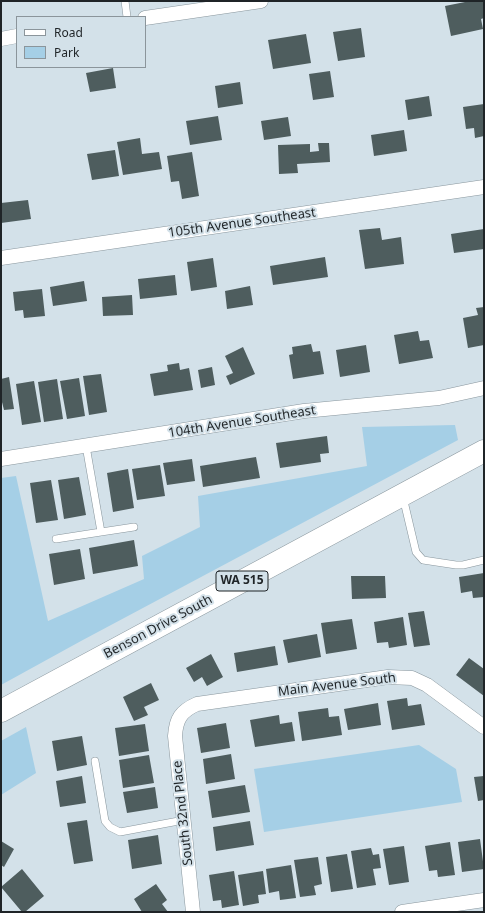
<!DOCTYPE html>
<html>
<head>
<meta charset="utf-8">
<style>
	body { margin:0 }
	#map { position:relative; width:485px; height:913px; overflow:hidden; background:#d3e1e9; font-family:"Noto Sans",sans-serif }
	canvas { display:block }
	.frame { position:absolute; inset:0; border:2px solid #1f2427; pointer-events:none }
	.legend { position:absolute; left:16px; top:16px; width:130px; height:52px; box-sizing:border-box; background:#d3e1e9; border:1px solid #8b959b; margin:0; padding:5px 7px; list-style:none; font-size:12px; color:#1f2427 }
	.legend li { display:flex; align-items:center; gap:8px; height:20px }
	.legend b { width:20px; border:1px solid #8b959b }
</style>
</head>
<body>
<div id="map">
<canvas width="485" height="913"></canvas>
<div class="frame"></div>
<ul class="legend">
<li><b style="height:5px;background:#fff"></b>Road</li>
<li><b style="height:11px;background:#a5cfe6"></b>Park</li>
</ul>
</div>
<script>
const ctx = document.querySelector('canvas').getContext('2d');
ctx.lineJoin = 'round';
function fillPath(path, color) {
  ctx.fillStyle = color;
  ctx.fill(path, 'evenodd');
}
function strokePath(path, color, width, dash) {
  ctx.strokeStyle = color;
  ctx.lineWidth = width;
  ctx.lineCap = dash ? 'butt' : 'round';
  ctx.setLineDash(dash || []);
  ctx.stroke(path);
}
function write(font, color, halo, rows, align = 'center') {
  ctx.font = font + ' "Noto Sans",sans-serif';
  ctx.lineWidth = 4;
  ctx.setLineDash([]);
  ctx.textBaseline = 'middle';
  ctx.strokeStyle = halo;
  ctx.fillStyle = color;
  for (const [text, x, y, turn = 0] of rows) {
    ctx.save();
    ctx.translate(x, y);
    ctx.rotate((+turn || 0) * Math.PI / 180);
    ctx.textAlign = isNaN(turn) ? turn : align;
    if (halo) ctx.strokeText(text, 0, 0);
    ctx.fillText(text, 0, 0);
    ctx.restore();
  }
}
const green = new Path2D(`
	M455,425L458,440L81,641L1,685V478L16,476L48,621L144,579L142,556L200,527L198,496L367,466L362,427Z
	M26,727L36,773L1,795V741Z
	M419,745L456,769L462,802L264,832L254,769Z`);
const building = new Path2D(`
	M470,1H484V18L481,19L483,29L451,36L445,6Z
	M361,28L365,57L338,61L333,32Z
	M306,34L311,63L273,69L268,40Z
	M113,68L116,88L90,92L86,73Z
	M330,71L334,97L313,100L309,74Z
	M240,82L243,104L218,108L215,86Z
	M429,96L432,116L408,120L405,100Z
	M484,104V136L475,138L474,128L466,129L463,107Z
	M218,116L222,140L190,145L186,121Z
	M288,117L291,136L264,140L261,121Z
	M404,130L407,151L374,156L371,135Z
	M140,138L142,154L159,152L162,169L123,175L117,142Z
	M318,143H329L330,162L297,164L298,173L279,174L278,145L310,144V152L319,151Z
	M115,150L119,176L92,180L87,154Z
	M192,152L199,196L182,199L179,181L171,182L167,156Z
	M28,200L31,219L1,223V203Z
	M380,228L382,240L401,237L404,264L365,269L359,230Z
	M484,229V249L454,253L451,234Z
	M325,257L328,277L273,285L270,266Z
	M213,258L217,287L191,291L187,262Z
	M175,275L177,295L140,299L138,279Z
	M84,281L87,301L53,306L50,287Z
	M250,286L253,305L227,309L225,291Z
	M42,289L45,316L24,318L23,310L15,311L13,292Z
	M132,295L133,315L103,316L102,297Z
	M484,307V345L468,348L463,318L478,315L476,308Z
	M418,331L420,341L429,340L433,358L399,364L394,335Z
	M311,344L313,352L320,351L324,374L293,379L289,355L293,354L292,347Z
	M366,345L370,372L340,377L336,350Z
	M243,347L255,374L230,385L226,376L233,373L225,356Z
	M179,363L180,370L189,368L193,390L154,396L150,374L168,371L167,365Z
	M212,367L215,385L201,388L198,370Z
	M101,374L107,412L89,415L83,376Z
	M9,377L14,409L4,410L1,398V379Z
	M79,378L85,416L67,419L60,381Z
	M57,379L63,419L44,422L38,382Z
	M34,381L41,422L22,425L16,384Z
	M327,436L329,453L320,454L321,462L280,468L276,443Z
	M256,457L260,478L203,487L200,466Z
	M192,459L195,481L167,485L163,463Z
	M160,465L165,496L137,500L132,469Z
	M128,469L134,508L113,512L107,473Z
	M79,477L86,515L64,519L58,480Z
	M51,480L58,520L36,523L30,483Z
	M134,540L138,566L93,574L89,548Z
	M80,549L85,579L54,585L49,554Z
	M484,573V597L473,598L472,591L461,593L459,577Z
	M351,576H385L386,598L352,599Z
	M424,611L430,645L414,647L408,613Z
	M403,617L407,645L389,648L388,642L377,643L374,622Z
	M352,619L357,649L326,654L321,623Z
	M317,634L321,657L288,663L283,640Z
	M275,646L278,665L237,672L234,653Z
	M211,654L223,677L207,686L202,677L194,682L186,668Z
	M469,658L484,669V696L456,675Z
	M151,683L159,700L144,707L148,715L134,721L123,697Z
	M407,698L408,706L421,704L425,725L392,730L387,701Z
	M378,703L381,725L348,730L344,709Z
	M328,708L329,717L339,716L342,735L302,741L298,712Z
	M279,715L280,724L292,722L295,741L255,747L250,720Z
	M226,723L230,748L201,753L197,728Z
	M145,724L149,751L119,756L115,728Z
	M82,736L87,765L57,771L52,741Z
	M231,754L235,779L206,784L203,759Z
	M149,755L154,783L123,788L119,760Z
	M82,776L86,803L60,807L56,781Z
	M484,776V800L478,801L474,777Z
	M245,785L250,812L212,818L208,791Z
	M155,787L158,808L127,813L123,792Z
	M87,820L93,861L74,864L67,823Z
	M250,821L254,845L216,851L213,827Z
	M158,835L162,864L132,869L128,840Z
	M480,839L484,869L462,872L458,842Z
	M1,841L14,849L4,867L1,865Z
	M450,842L455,875L438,877L437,870L429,871L425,846Z
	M404,846L409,882L389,885L383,849Z
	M371,848L373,855L379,854L381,868L373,869L376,885L357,888L351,851Z
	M347,854L353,889L331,892L326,857Z
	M318,857L322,884L314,886L316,895L300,897L294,860Z
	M291,865L296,898L280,900L279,891L269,893L266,869Z
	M22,869L44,896L25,912H22L1,887Z
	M234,871L239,905L222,908L221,900L213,901L209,875Z
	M263,871L266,894L258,895L259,903L243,906L238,875Z
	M156,884L167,900L162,904L168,912H142L134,899Z`);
const service = new Path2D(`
	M125,1L127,17
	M86,446L101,532L134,527
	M403,497L416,552L423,560L456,565H463L484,560
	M56,539L101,532
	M95,761L105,821L110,827L120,832L184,820`);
const minor = new Path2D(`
	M145,18L261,1
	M1,39L17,36
	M1,258L484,187
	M1,459L304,411L439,398L484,388
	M193,912L175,736C176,719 181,711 197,704L388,677L412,678L427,685L484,727
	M402,912L484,900`);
const primary = new Path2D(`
	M1,711L484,451`);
const shields = [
	[242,581,52]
];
const shieldNames = [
	["WA 515",242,581]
];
const streetNames = [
	["105th Avenue Southeast",242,223,-8],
	["104th Avenue Southeast",242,422,-9],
	["Benson Drive South",158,627,-28],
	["Main Avenue South",337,685,-7],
	["South 32nd Place",183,813,-96]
];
fillPath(green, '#a5cfe6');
fillPath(building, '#4e5d5e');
strokePath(service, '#89969d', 8);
strokePath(minor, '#89969d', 15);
strokePath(primary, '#89969d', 23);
strokePath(service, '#fff', 7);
strokePath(minor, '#fff', 14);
strokePath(primary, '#fff', 22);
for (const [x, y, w] of shields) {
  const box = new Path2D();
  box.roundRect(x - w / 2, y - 10, w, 20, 3);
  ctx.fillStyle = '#d3e1e9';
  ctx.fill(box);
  strokePath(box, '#1f2427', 1);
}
write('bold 12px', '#1f2427', null, shieldNames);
write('13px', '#1f2427', '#d3e1e9', streetNames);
</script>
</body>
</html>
